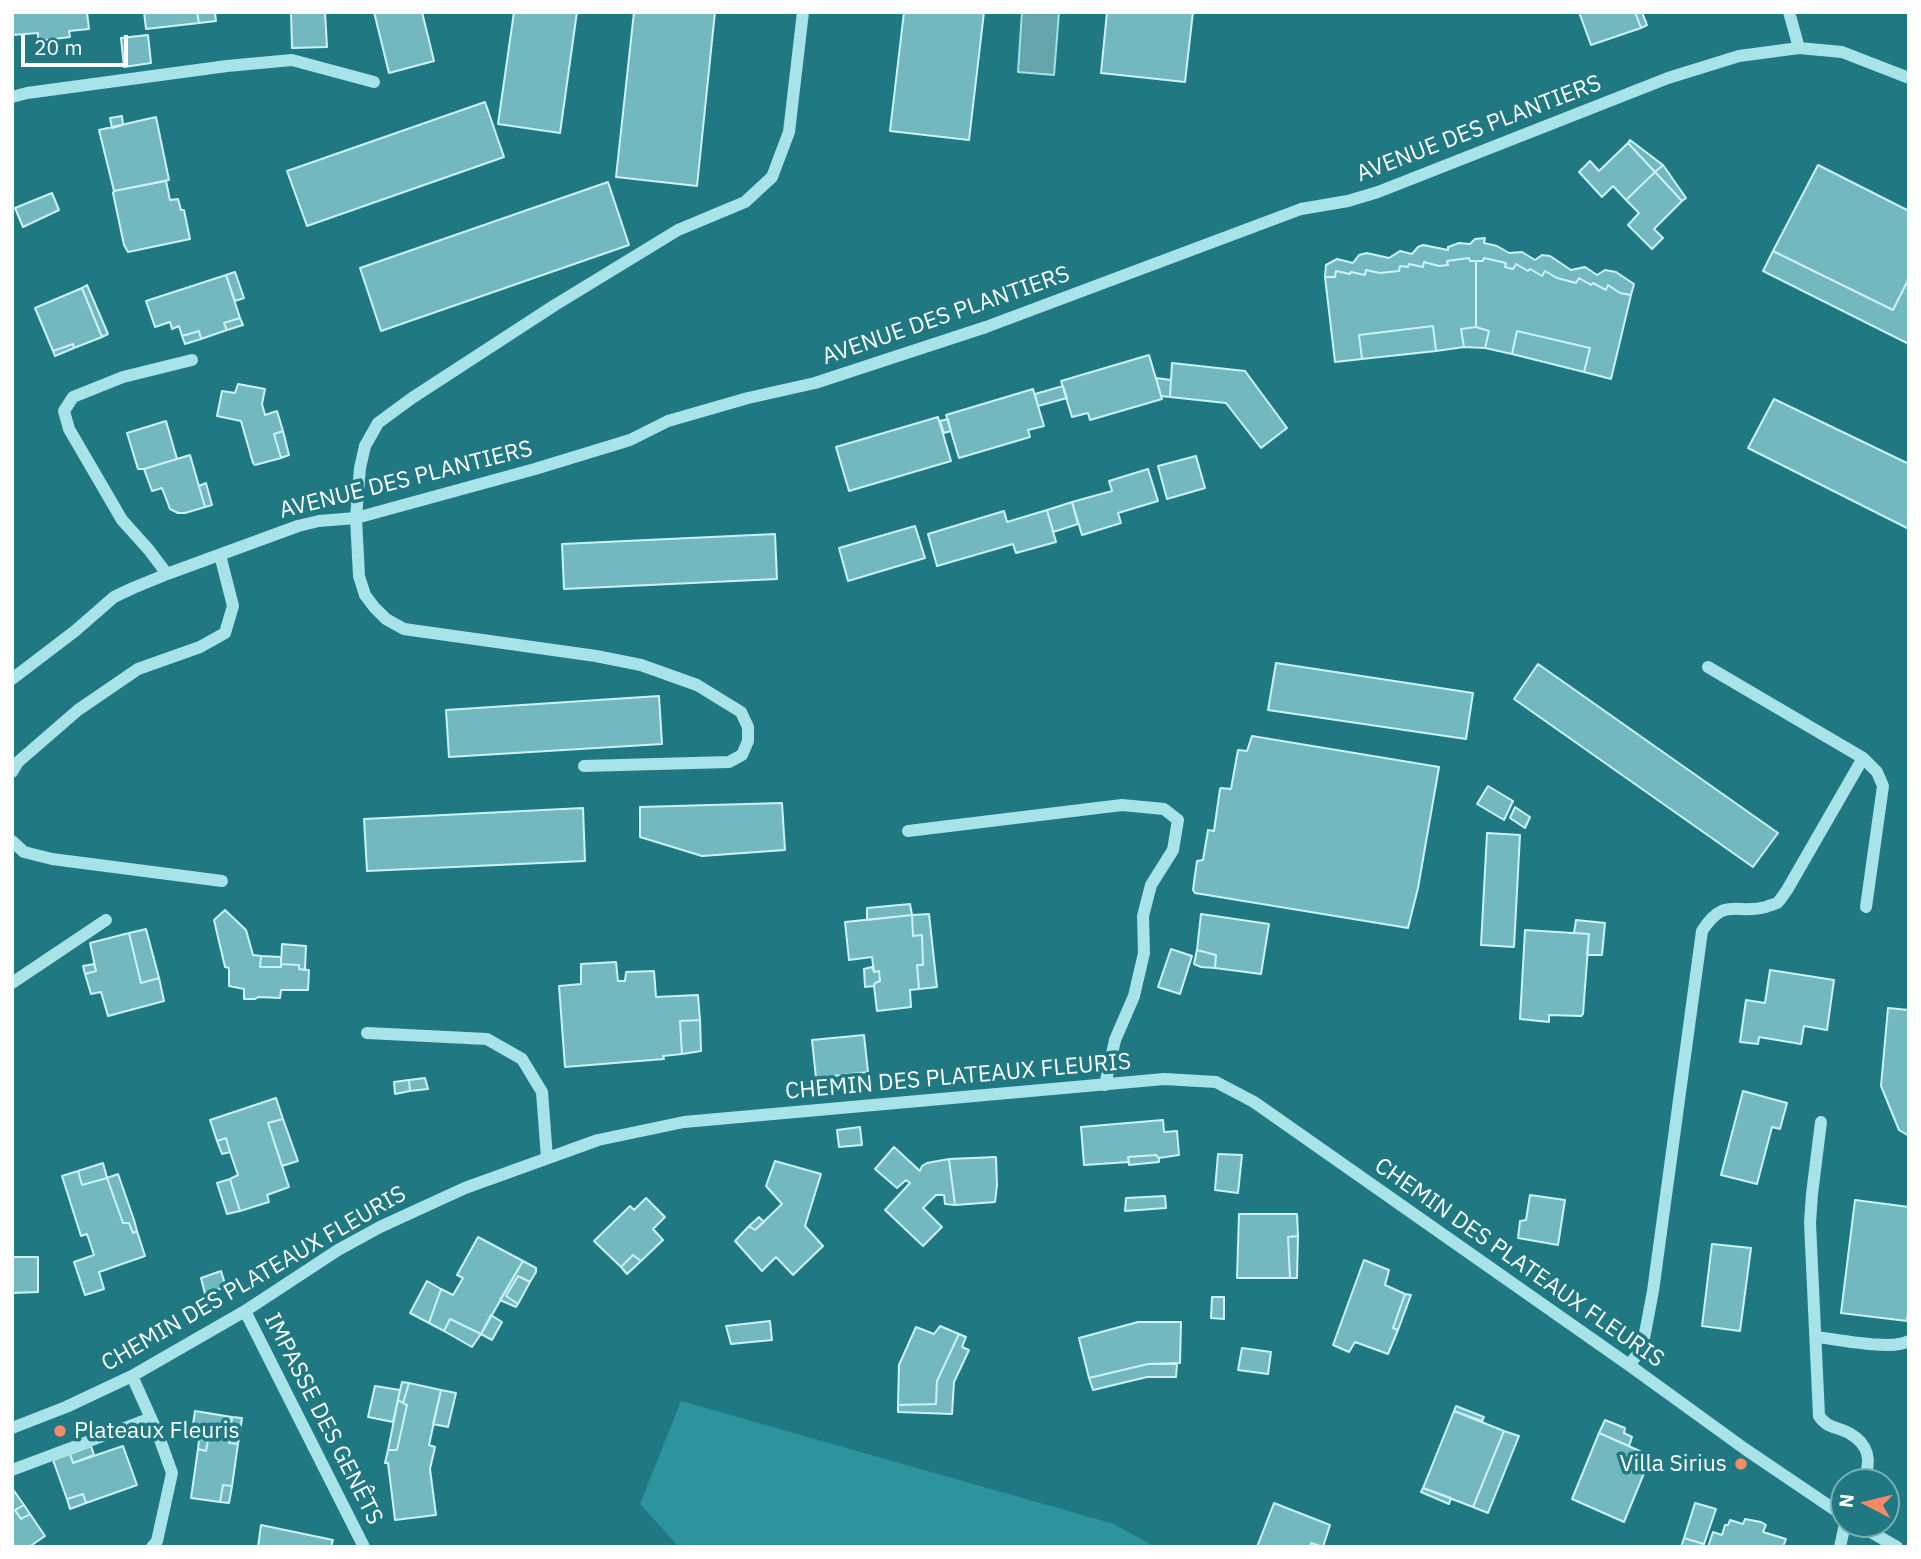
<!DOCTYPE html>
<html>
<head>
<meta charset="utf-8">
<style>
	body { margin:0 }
	#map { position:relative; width:1921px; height:1559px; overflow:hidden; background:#207982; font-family:"IBM Plex Sans",sans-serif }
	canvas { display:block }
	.frame { position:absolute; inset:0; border:14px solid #fff; pointer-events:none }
	.north { position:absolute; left:1830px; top:1468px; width:70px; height:70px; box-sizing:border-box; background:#207982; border:2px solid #79afb4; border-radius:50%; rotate:277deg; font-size:19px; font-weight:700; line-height:28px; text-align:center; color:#fff }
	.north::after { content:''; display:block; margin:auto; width:24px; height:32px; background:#f58a68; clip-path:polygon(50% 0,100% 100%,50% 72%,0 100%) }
	.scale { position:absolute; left:21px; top:35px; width:107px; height:32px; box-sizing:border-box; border:4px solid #fff; border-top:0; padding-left:9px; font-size:21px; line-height:24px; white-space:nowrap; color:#fff; -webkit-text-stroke:5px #207982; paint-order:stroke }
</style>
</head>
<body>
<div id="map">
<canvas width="1921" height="1559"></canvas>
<div class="frame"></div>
<div class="north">N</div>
<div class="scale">20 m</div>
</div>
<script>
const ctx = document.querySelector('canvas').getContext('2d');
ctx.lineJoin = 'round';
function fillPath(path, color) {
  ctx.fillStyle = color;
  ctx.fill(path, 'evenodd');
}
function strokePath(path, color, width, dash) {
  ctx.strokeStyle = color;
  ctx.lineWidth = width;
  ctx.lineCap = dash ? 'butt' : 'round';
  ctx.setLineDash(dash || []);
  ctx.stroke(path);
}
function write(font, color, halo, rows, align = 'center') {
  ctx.font = font + ' "IBM Plex Sans",sans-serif';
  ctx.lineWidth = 7;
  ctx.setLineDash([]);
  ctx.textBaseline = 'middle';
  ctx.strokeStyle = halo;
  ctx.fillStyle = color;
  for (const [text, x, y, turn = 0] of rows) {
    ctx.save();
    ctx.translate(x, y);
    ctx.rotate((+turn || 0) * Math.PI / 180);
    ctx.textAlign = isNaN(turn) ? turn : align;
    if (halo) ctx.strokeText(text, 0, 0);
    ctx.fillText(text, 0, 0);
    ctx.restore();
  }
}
const green = new Path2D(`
	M681,1401L1114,1524L1155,1547H679L640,1504Z`);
const water = new Path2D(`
	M1022,12H1059L1054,75L1018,72Z`);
const building = new Path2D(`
	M12,12H87L89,29L69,31L70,37L38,41V33L12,35Z
	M144,12H197L199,23L146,29Z
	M197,12H215L216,21L199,23Z
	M291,12H325L327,47L292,48Z
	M374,12H422L434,61L389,73Z
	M514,12H577L560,133L498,124Z
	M634,12H715L697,186L616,177Z
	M904,12H984L969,140L890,131Z
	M1107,12H1193L1185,82L1101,73Z
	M1579,12H1635L1641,28L1591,45Z
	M1635,12H1642L1647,25L1641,28Z
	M148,35L151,63L124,67L121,38Z
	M485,102L504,157L307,226L287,171Z
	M122,116L123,125L112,128L110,118Z
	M156,117L169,180L114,191L99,130Z
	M1630,140L1663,165L1655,172L1628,143Z
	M1628,143L1655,172L1626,200L1613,186L1602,197L1579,172L1590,161L1599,171Z
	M1663,165L1686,198L1682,201L1655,172Z
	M1818,165L1909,211V278L1893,310L1773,251Z
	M1655,172L1682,201L1654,229L1663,238L1652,249L1628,225L1639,213L1626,200Z
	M166,181L170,200L178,199L181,210H184L190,239L128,252L124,245L113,193L114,191Z
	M608,182L629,245L381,331L360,268Z
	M52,193L59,210L23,227L15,208Z
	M1485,238L1484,243L1497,246L1509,253L1522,252L1535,260L1542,255L1550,256L1571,270L1585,267L1597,275L1605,270L1616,272L1634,284L1631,295L1620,293L1608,285L1606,290L1593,283L1591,285L1579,278L1576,283L1557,278L1545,271L1542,276L1530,269L1528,271L1516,264L1513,269L1505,267L1506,263L1484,258L1483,261H1470L1469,258L1447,261L1448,265L1439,266L1424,262L1423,267L1409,264L1408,267L1400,266L1399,271L1380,273L1366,270L1365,275L1351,272L1350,274L1336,271L1335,277H1325L1326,265L1337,259L1353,263L1359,255L1367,253L1389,258L1400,251L1412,254L1418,247L1423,245L1448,250V247L1459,243L1470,244L1475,239Z
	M1773,251L1893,310L1909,278V344L1763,271Z
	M1469,258L1470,261H1476V327L1461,329L1464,347L1436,351L1433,326L1359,335L1362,359L1335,362L1325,277H1335L1336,271L1350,274L1351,272L1365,275L1366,270L1380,273L1399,271L1400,266L1408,267L1409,264L1423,267L1424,262L1439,266L1448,265L1447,261Z
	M1484,258L1506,263L1505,267L1513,269L1516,264L1528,271L1530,269L1542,276L1545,271L1557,278L1576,283L1579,278L1591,285L1593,283L1606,290L1608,285L1620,293L1631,295L1611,379L1584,372L1590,348L1517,331L1512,354L1485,348L1489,331L1476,327V261H1483Z
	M235,272L244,298L235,301L226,275Z
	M226,275L240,318L224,323L227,330L201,339L199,331L182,336L179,326L172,329L170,322L155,327L146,301Z
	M87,285L108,334L102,337L82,288Z
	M82,288L102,337L74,348L73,344L53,351L35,308Z
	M240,318L243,325L227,330L224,323Z
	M1433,326L1436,351L1362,359L1359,335Z
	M1476,327L1489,331L1485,348L1464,347L1461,329Z
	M199,331L201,339L185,344L182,336Z
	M1517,331L1590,348L1584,372L1512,354Z
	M73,344L74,348L55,356L53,351Z
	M1149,355L1162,399L1090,420L1088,413L1072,417L1061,381Z
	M1172,363L1245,371L1287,428L1261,448L1226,403L1170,397Z
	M1156,378L1171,380L1170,397L1161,396Z
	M238,384L265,389L262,404L265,415L277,411L283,431L274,434L281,458L255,465L253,463L241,421L217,416L222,391L235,393Z
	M1063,386L1067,398L1038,406L1035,394Z
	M1033,389L1044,426L1028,430L1030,437L959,458L946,415Z
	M1774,399L1909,464V529L1748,448Z
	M938,417L951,461L849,491L836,447Z
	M948,419L951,431L944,433L940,421Z
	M166,421L177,459L144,469H138L127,433Z
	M283,431L289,455L281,458L274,434Z
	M190,455L205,507L185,513H178L170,509L162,488L152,491L144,469Z
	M1196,456L1205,488L1167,499L1158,466Z
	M1148,469L1158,501L1118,513L1121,523L1082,535L1072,502L1112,491L1109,481Z
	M206,483L212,505L205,507L199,486Z
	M1072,502L1078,524L1053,532L1047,510Z
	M1047,510L1056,542L1016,553L1013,544L937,566L928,534L1004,511L1007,522Z
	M915,526L925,558L848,581L839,548Z
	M775,534L777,579L564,589L562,544Z
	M1276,663L1473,693L1466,739L1268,710Z
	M1538,664L1778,833L1753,867L1514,699Z
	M659,696L662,744L449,757L446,710Z
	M1252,736L1439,767L1418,888L1408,928L1195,893L1193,890L1197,861L1203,860L1208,830L1214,831L1220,789L1221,788L1231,789L1238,750L1247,751Z
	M1488,786L1513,801L1504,820L1477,804Z
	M782,803L785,850L702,856L640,837V807Z
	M1515,807L1530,817L1525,828L1510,818Z
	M583,808L585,861L367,871L364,819Z
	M1487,833L1520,835L1514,947L1481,945Z
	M910,904L912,915L867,920V908Z
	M225,910L246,930L253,955L261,956L260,967H281V964L299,965V969L309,970L308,990H281L280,998L258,997L255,999H244V989L229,986V968L225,967L214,920Z
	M929,914L937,987L919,989L917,965H923L922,935L913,936L912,915Z
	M1201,914L1269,924L1261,974L1215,968L1216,955L1197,950Z
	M912,915L913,936L922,935L923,965H917L919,989L910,990L911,1007L877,1011L874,986L875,983L880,981L879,971L874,972L872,957L849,960L845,922Z
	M1576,920L1605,923L1602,955H1587L1589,934L1574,933Z
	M146,929L159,978L141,983L129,933Z
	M1525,930L1589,934L1583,1014L1581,1016L1549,1015V1022L1520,1019Z
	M129,933L141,983L159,978L164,1001L108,1016L101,992L91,994L85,974L96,971L90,943Z
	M282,944L306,946L305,970L299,969V965L281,964Z
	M1171,949L1192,956L1180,994L1158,987Z
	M1197,950L1216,955L1215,968L1201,967L1194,964Z
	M261,956L281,957V967H260Z
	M616,962L618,981H625L626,972L654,971L656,997L698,995L700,1020L680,1021L682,1054L663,1056L664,1059L565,1067L559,986L581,984V964Z
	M94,964L96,971L85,974L83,966Z
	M872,967L874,972L879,971L880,981L875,983L874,986L865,987L864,969Z
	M1770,970L1834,980L1827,1030L1804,1026L1801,1044L1759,1037L1758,1044L1740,1042L1746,1000L1765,1003Z
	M1888,1008L1909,1010V1136L1899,1130L1881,1086Z
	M700,1020L701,1051L682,1054L680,1021Z
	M864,1035L868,1072L816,1078L812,1040Z
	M425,1078L428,1089L410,1091L409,1080Z
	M409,1080L410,1091L395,1094L394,1082Z
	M1743,1091L1787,1103L1780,1129L1772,1127L1757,1184L1721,1175Z
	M276,1098L283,1119L268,1123L289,1187L267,1195L269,1202L240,1211L230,1179L238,1175L230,1152L226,1138L217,1141L210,1120Z
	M283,1119L298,1161L282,1166L268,1123Z
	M1163,1120L1164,1132L1177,1131L1179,1155L1159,1158L1156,1155L1128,1157L1129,1162L1084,1165L1081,1127Z
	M860,1127L862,1145L839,1147L837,1130Z
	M226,1138L230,1152L222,1154L217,1141Z
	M894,1147L920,1171L922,1166L927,1163L949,1159L955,1205L945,1204L944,1195H936L923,1208L942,1227L923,1246L885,1210L910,1183L906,1180L897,1188L875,1169Z
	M1218,1154L1242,1155L1238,1193L1215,1190Z
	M1156,1155L1159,1158V1162L1129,1165L1128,1157Z
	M996,1157L997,1185L995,1202L955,1205L949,1159Z
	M775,1161L821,1174L805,1226L823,1246L793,1275L776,1257L762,1271L735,1241L749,1226L755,1230L782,1204L766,1186Z
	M103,1163L107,1178L82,1185L78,1171Z
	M78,1171L82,1185L107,1178L123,1223H129L133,1233L137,1231L145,1256L99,1272L104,1289L85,1295L74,1262L94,1255L87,1234L81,1236L62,1176Z
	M118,1174L134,1220L137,1231L133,1233L129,1223H123L107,1178Z
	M230,1179L240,1211L227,1214L217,1183Z
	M1530,1195L1565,1200L1558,1245L1518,1238L1520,1221L1526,1220Z
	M1165,1196L1166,1208L1125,1211L1126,1198Z
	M646,1198L665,1217L653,1229L663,1240L641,1261L633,1255L621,1267L594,1241L630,1206L634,1210Z
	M1855,1200L1909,1207V1304L1907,1321L1841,1313Z
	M1239,1214H1297L1298,1236L1288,1237L1290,1278H1237Z
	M759,1217L764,1222L755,1230L749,1226Z
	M1298,1236L1297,1278H1290L1288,1237Z
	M478,1237L523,1261L481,1334L450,1319L444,1331L429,1323L441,1289L453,1295L463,1278L457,1275Z
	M1712,1244L1751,1248L1740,1331L1702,1326Z
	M633,1255L641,1261L627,1274L621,1267Z
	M12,1257H38V1292L12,1293Z
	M1364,1260L1389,1270L1385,1285L1405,1294L1393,1328L1398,1330L1388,1354L1355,1342L1349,1352L1333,1345Z
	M523,1261L536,1268V1272L530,1282L518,1276L506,1296L518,1304L516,1307L500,1300Z
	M221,1271L226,1287L205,1294L201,1278Z
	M518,1276L530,1282L518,1304L506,1296Z
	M427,1281L441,1289L429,1323L410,1313Z
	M1405,1294L1411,1295L1398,1330L1393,1328Z
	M1212,1297H1224V1319L1211,1318Z
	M491,1315L502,1322L492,1340L481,1334Z
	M450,1319L481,1334L472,1347L444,1331Z
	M770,1321L772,1340L731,1344L726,1326Z
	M1138,1322H1181L1180,1363L1148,1364L1089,1378L1079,1338Z
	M940,1326L959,1334L937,1381L936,1404L898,1405L899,1365L916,1327L934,1334Z
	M959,1334L966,1337L962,1347L969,1350L954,1382L952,1414L898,1412V1405L936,1404L937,1381Z
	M1242,1348L1271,1352L1268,1374L1238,1370Z
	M1148,1364H1177L1176,1377H1147L1093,1390L1089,1378Z
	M402,1382L409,1383L403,1403L398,1400Z
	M409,1383L441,1390L429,1445L435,1447L430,1469L436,1515L395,1520L388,1463H385L388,1450H397L407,1405L403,1403Z
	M375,1386L400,1390L393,1422L368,1417Z
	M441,1390L456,1393L448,1427L433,1424Z
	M398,1400L407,1405L397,1450H388Z
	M1456,1406L1484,1417L1482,1421L1454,1411Z
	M195,1411L232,1417L229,1443L238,1444L232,1486L223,1485L220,1502L191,1498L198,1449L206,1451L208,1440L191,1438Z
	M1454,1411L1504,1431L1473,1507L1423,1488Z
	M232,1417L242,1418L238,1444L229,1443Z
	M1605,1420L1625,1428L1624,1433L1632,1437L1629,1446L1599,1433Z
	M1504,1431L1519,1436L1488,1513L1473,1507Z
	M1599,1433L1651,1456L1624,1522L1572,1499Z
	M199,1439L208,1440L206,1451L198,1449Z
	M91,1446L94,1455L73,1463L70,1454Z
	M123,1446L137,1485L86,1503L83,1494L67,1499L53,1460L70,1454L73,1463Z
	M223,1485L232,1486L229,1503L220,1502Z
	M12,1488L24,1505L15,1510L21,1519L30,1514L45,1536L29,1547H12Z
	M1423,1488L1451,1498L1449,1504L1421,1492Z
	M83,1494L86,1503L70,1509L67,1499Z
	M1274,1503L1330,1525L1323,1547L1311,1543L1310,1547H1257Z
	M1695,1503L1716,1509L1704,1544L1684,1538Z
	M24,1505L30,1514L21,1519L15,1510Z
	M1745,1519L1761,1522L1766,1525L1763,1532L1786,1539L1783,1547H1708L1713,1532L1722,1535L1725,1525H1728L1730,1520L1743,1524Z
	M261,1525L333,1540L331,1547H258Z
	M1684,1538L1704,1544L1703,1547H1681Z`);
const minor = new Path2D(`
	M1789,12L1799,48
	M12,97L27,93L227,66L292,60L374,82
	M167,574L149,550L122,520L69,429L64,411L73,397L123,377L192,360
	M1708,667L1863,758L1877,772L1883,786L1866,907
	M12,679L75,631L114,597L133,588L167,574L298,526L319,521L356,518L535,469L630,440L668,421L748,398L815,383L986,327L1301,209L1348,201L1378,192L1668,78L1739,56L1799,48L1842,52L1909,78
	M584,766L729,762L742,755L748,741V727L741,712L697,685L641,665L596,656L404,629L386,619L374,607L365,595L359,576L356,518L360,468L365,446L378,423L412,398L555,305L678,230L745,202L772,177L789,132L803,12
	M12,772L18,762L78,710L138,669L200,647L225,633L233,606L220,555
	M908,831L1122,805L1164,809L1178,820L1173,850L1151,885L1143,916L1144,953L1134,996L1115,1040L1105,1085
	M12,841L24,852L52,859L222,881
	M12,983L106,920
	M367,1033L487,1039L522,1059L542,1092L547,1158
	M1821,1122L1812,1194L1810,1223L1819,1416C1828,1429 1836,1426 1849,1433C1870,1445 1872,1461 1863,1482
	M245,1311L364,1547
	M1816,1337C1837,1339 1892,1351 1909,1341
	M1629,1365L1642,1349L1653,1291L1702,931C1725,896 1735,915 1766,907C1767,906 1775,904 1777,903C1780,901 1784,894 1787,890L1863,758
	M132,1376L158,1434L172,1473L157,1541L152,1547
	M12,1428L66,1407L132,1376L245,1311L338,1250L380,1227L465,1188L598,1140L684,1122L1164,1079L1216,1082L1254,1102L1629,1365L1745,1449L1844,1516
	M12,1470L151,1418
	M1857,1524L1897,1547
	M1840,1547L1845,1524`);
const markers = [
	[60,1431,7,"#f58a68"],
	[1741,1464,7,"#f58a68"]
];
const streetNames = [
	["AVENUE DES PLANTIERS",1479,129,-21],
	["AVENUE DES PLANTIERS",946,316,-19],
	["AVENUE DES PLANTIERS",406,480,-14],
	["CHEMIN DES PLATEAUX FLEURIS",958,1077,-5],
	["CHEMIN DES PLATEAUX FLEURIS",1519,1263,35],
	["CHEMIN DES PLATEAUX FLEURIS",254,1279,-30],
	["IMPASSE DES GENÊTS",323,1419,63]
];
const poiNames = [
	["Plateaux Fleuris",74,1431],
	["Villa Sirius",1727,1464,"right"]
];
fillPath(green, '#2d939c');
fillPath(water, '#66a4aa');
strokePath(water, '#9be5ea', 2);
fillPath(building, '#72b8be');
strokePath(building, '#cbf3f6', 2);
strokePath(minor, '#a7e3e8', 12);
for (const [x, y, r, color] of markers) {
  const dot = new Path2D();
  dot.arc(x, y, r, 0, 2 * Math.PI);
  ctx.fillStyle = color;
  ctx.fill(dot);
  strokePath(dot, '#207982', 2.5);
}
write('23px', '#fff', '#207982', streetNames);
write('23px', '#fff', '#207982', poiNames, 'left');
</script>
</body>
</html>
